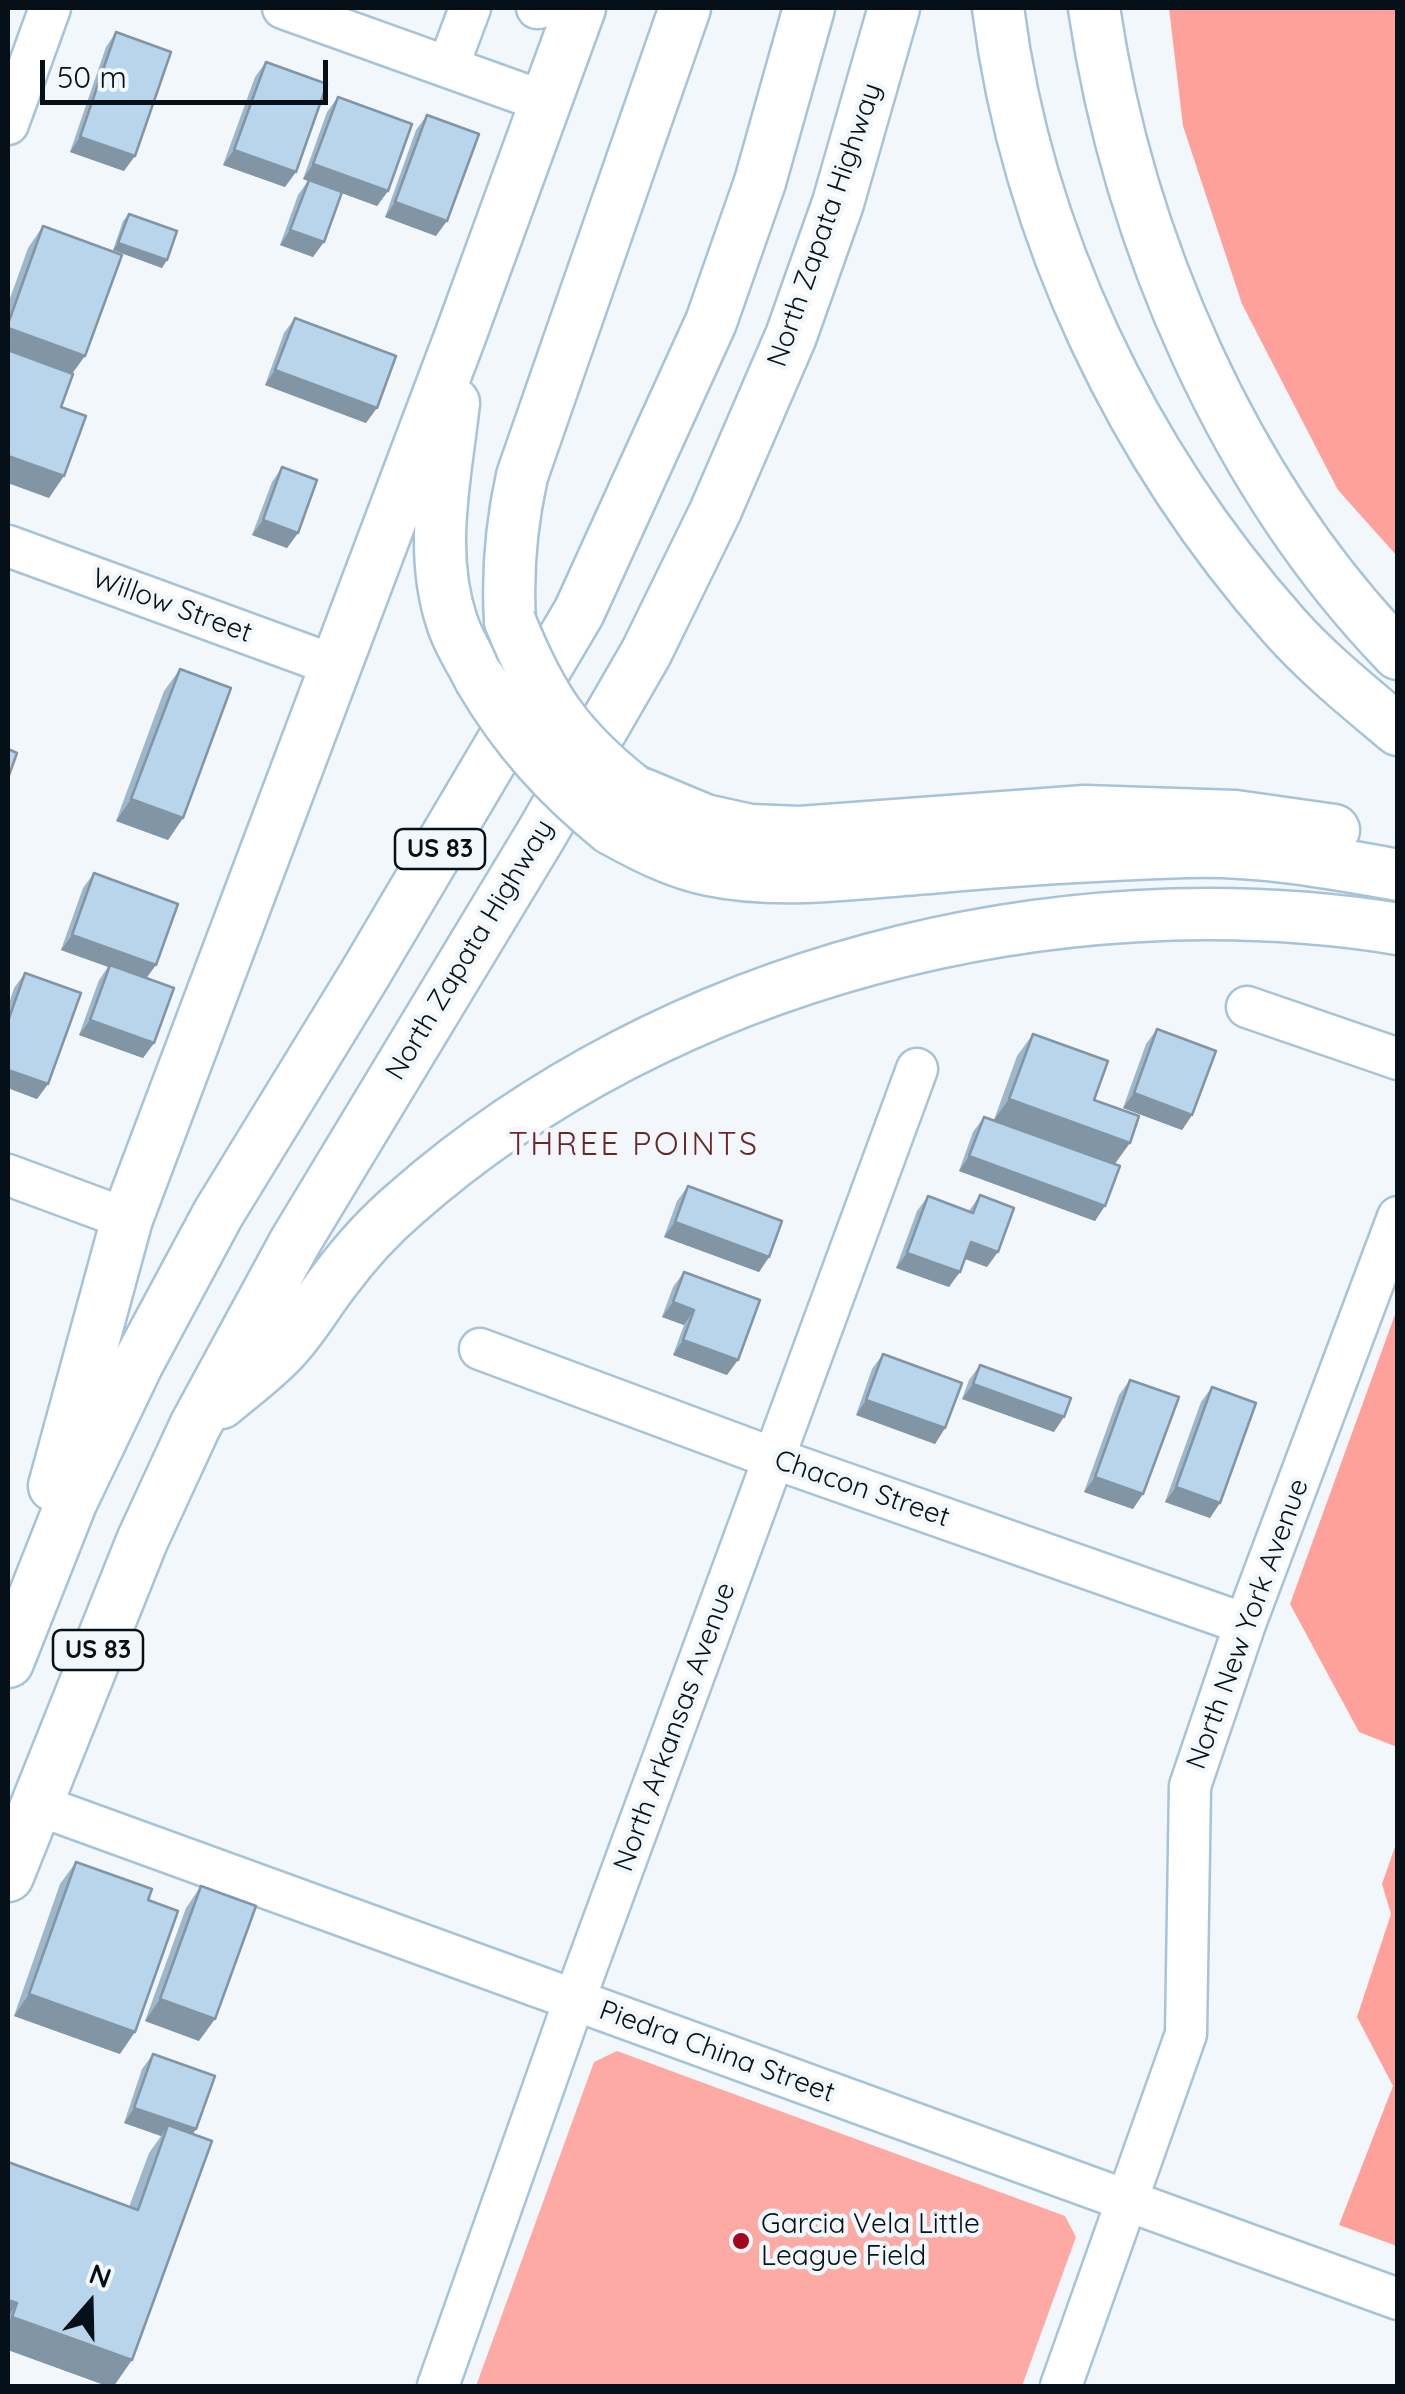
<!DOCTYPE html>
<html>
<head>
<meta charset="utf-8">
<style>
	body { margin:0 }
	#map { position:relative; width:1405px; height:2394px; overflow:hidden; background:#f1f7fb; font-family:Quicksand,sans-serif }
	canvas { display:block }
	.frame { position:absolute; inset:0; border:10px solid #061018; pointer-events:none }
	.north { position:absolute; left:40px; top:2254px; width:100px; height:100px; -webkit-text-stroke:8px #f1f7fb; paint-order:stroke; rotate:20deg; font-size:28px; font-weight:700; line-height:40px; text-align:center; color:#061018 }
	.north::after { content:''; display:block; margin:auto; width:35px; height:45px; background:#061018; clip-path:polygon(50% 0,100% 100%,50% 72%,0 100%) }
	.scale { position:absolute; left:40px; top:60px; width:288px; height:45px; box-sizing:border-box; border:5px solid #061018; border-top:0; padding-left:12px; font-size:30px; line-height:35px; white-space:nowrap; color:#061018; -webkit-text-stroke:8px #f1f7fb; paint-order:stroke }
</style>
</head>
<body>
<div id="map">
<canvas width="1405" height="2394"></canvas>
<div class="frame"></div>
<div class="north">N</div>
<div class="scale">50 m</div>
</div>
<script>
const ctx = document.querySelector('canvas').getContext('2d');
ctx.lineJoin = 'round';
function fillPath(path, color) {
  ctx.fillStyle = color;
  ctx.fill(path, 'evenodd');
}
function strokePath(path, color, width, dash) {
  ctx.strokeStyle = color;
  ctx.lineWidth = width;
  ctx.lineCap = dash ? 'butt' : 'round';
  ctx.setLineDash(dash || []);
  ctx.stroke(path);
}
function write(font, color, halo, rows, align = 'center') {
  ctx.font = font + ' Quicksand,sans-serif';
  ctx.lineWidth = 9;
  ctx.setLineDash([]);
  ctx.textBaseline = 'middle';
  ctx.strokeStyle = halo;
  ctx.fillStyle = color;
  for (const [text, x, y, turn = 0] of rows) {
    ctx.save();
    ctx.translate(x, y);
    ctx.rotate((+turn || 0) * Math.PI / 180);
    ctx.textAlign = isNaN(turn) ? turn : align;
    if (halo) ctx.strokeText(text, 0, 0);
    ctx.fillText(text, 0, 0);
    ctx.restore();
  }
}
const green = new Path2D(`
	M617,2051L1065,2216L1076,2237L1022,2386H476L594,2062Z`);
const forest = new Path2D(`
	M1169,8H1397V556L1338,490L1242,304L1183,126Z
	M1397,1309V1747L1359,1732L1290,1604Z
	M1397,1841V2246L1339,2225L1393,2086L1357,2017L1391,1914L1382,1884Z`);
const minor = new Path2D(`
	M283,8L545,102
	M537,8H538
	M448,67L470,8
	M8,124L50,8
	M8,546L336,666
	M1247,1007L1398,1059
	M8,1175L127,1219
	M480,1349L773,1458L1245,1624
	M38,1805L1398,2299
	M438,2386L574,2001L917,1069
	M1061,2386L1186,2034L1190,1786L1245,1624L1398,1217`);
const major = new Path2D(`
	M998,8C1027,236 1132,455 1285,627C1319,665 1359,697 1398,730
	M1094,8C1128,239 1233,484 1398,654
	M454,403C446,475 428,551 452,622C458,642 471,660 480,679
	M510,621C507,570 511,526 522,476L685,8
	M633,790L705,820L750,830L800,832L1085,811L1235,816L1334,830
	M611,829C642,846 674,863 709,870C781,885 856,873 929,868C1014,860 1100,855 1186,852C1257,850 1328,862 1398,875
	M221,1403C242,1385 266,1368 284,1348C303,1328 317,1303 334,1281C354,1254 380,1225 406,1203C667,973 1055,874 1398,929
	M54,1486L127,1219L461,334L580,8
	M8,1662L71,1503L138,1363L218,1214L365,974L579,612L711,322L760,182L809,8
	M8,1876L142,1541L195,1426L295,1242L542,833L646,653L715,512L791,336L838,203L894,8`);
const majorBridge = new Path2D(`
	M510,621C541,698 567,738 633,790
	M480,679C515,739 557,785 611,829`);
const wall = new Path2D(`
	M116,32L124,171L70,152L106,47Z
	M266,62L285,187L223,165L255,77Z
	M338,97L388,191L377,206L342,193L313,257L280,245L298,195L308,181L303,179L327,112Z
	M427,115L436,236L385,217L416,130Z
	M129,214L162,268L113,250L123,221Z
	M43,226L72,374L61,407L49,498L8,483V304L28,248Z
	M295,318L366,423L265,385L284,333Z
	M282,467L298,533L287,548L252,535L272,482Z
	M180,669L183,818L168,840L116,821L164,691Z
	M94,873L147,978L154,1043L143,1058L79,1035L99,980L108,967L61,950L83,888Z
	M25,973L48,1084L37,1099L8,1088V1007L14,988Z
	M1157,1029L1192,1115L1182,1130L1123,1108L1146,1044Z
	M1033,1034L1094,1100L1114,1164L1095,1221L959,1171L973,1132L984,1117L994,1120L1017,1056Z
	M688,1186L769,1257L759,1272L664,1237L677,1201Z
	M980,1195L987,1267L965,1259L949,1287L896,1268L917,1211L928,1196L969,1211Z
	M684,1272L727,1375L673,1355L684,1325L662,1317L673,1287Z
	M883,1354L945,1428L935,1444L856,1415L872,1369Z
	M980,1365L1054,1432L962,1399L969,1380Z
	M1130,1380L1133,1509L1084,1492L1119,1395Z
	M1212,1387L1210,1518L1165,1502L1201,1402Z
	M76,1862L120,2054L14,2016L60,1884Z
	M201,1886L199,2041L145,2021L186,1908Z
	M153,2054L196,2129L193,2134L114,2386H107L8,2350V2162L129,2207L149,2153L161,2136L124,2123L142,2069Z`);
const shadedWall = new Path2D(`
	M80,137L135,156L124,171L70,152Z
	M234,150L296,172L285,187L223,165Z
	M313,164L388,191L377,206L303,179Z
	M395,202L447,221L436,236L385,217Z
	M290,230L324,242L313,257L280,245Z
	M118,243L167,260L162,268L113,250Z
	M8,328L85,356L69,378L8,356Z
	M275,370L377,408L366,423L265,385Z
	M8,456L64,476L49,498L8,483Z
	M263,520L298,533L287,548L252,535Z
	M131,799L183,818L168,840L116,821Z
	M72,935L156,965L145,980L61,950Z
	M90,1020L154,1043L143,1058L79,1035Z
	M8,1070L48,1084L37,1099L8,1088Z
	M1134,1093L1192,1115L1182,1130L1123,1108Z
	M1009,1099L1130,1143L1114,1165L993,1121Z
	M969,1156L1105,1206L1095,1221L959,1171Z
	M675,1222L769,1257L759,1272L664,1237Z
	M971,1242L998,1252L987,1267L960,1257Z
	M907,1253L960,1272L949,1287L896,1268Z
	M673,1302L694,1310L684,1325L662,1317Z
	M683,1340L738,1360L727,1375L673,1355Z
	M973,1384L1064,1417L1054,1432L962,1399Z
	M866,1400L945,1428L935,1444L856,1415Z
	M1095,1477L1143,1494L1133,1509L1084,1492Z
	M1176,1487L1220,1503L1210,1518L1165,1502Z
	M29,1994L135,2032L120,2054L14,2016Z
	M160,1999L215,2019L199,2041L145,2021Z
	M134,2108L196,2129L185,2144L168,2125L161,2136L124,2123Z
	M8,2300L17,2303L8,2317Z
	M12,2317L132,2360L114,2386H107L8,2350V2323Z`);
const building = new Path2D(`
	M116,32L171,52L135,156L80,137Z
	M266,62L327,84L296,172L234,150Z
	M338,97L412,124L388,191L313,164Z
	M427,115L479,134L447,221L395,202Z
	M309,180L342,192L324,242L290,230Z
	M129,214L177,231L167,260L118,243Z
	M43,226L122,255L85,356L8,328V324Z
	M295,318L396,356L377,408L275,370Z
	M8,350L73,374L61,407L86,416L64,476L8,456Z
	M282,467L317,480L298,533L263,520Z
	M180,669L231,688L183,818L131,799Z
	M8,749L17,753L8,778Z
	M94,873L178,904L156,965L72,935Z
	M110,965L174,988L154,1043L90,1020Z
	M25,973L81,993L48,1084L8,1070V1021Z
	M1157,1029L1216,1051L1192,1115L1134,1093Z
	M1033,1034L1108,1061L1094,1100L1139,1116L1130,1143L1009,1099Z
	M984,1117L1120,1166L1105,1206L969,1156Z
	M688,1186L782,1221L769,1257L675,1222Z
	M980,1195L1014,1208L998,1252L971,1242L960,1272L907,1253L928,1196L973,1213Z
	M684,1272L760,1300L738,1360L683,1340L694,1310L673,1302Z
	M883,1354L962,1383L945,1428L866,1400Z
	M980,1365L1071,1398L1064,1417L973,1384Z
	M1130,1380L1179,1397L1143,1494L1095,1477Z
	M1212,1387L1256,1403L1220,1503L1176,1487Z
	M76,1862L152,1889L148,1900L178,1911L135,2032L29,1994Z
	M201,1886L256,1906L215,2019L160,1999Z
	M153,2054L215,2076L196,2129L134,2108Z
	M168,2125L212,2141L132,2360L12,2317L17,2303L8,2300V2162L138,2210Z`);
const markers = [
	[741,2241,10,"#a2051d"]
];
const shields = [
	[440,849,90],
	[98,1650,90]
];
const shieldNames = [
	["US 83",440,849],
	["US 83",98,1650]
];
const streetNames = [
	["North Zapata Highway",825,225,-71],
	["Willow Street",172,606,20],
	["North Zapata Highway",470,950,-59],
	["Chacon Street",862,1489,19],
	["North New York Avenue",1248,1624,-70],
	["North Arkansas Avenue",675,1727,-70],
	["Piedra China Street",717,2052,20]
];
const poiNames = [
	["Garcia Vela Little",761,2225],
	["League Field",761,2257]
];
const quarterNames = [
	["THREE POINTS",634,1145]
];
fillPath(green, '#fdaaa4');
fillPath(forest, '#fea19b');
strokePath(minor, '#a7c3da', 45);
strokePath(major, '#a7c3da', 55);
strokePath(minor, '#fff', 40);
strokePath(major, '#fff', 50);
strokePath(majorBridge, '#a7c3da', 55, []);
strokePath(majorBridge, '#fff', 50);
fillPath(wall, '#9eb7cb');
fillPath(shadedWall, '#8195a5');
fillPath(building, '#b8d5ec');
strokePath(building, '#8195a5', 2.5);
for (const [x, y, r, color] of markers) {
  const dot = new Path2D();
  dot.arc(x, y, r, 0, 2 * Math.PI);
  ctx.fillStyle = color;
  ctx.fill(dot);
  strokePath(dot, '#f1f7fb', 4);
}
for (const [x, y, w] of shields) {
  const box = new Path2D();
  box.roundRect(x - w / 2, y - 20, w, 40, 8);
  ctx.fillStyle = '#f1f7fb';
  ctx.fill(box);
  strokePath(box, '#061018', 2.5);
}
write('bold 25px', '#061018', null, shieldNames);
write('28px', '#061018', '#f1f7fb', streetNames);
write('28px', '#061018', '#f1f7fb', poiNames, 'left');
ctx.letterSpacing = '2.5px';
write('32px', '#6c2626', '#f1f7fb', quarterNames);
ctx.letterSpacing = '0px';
</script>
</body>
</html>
